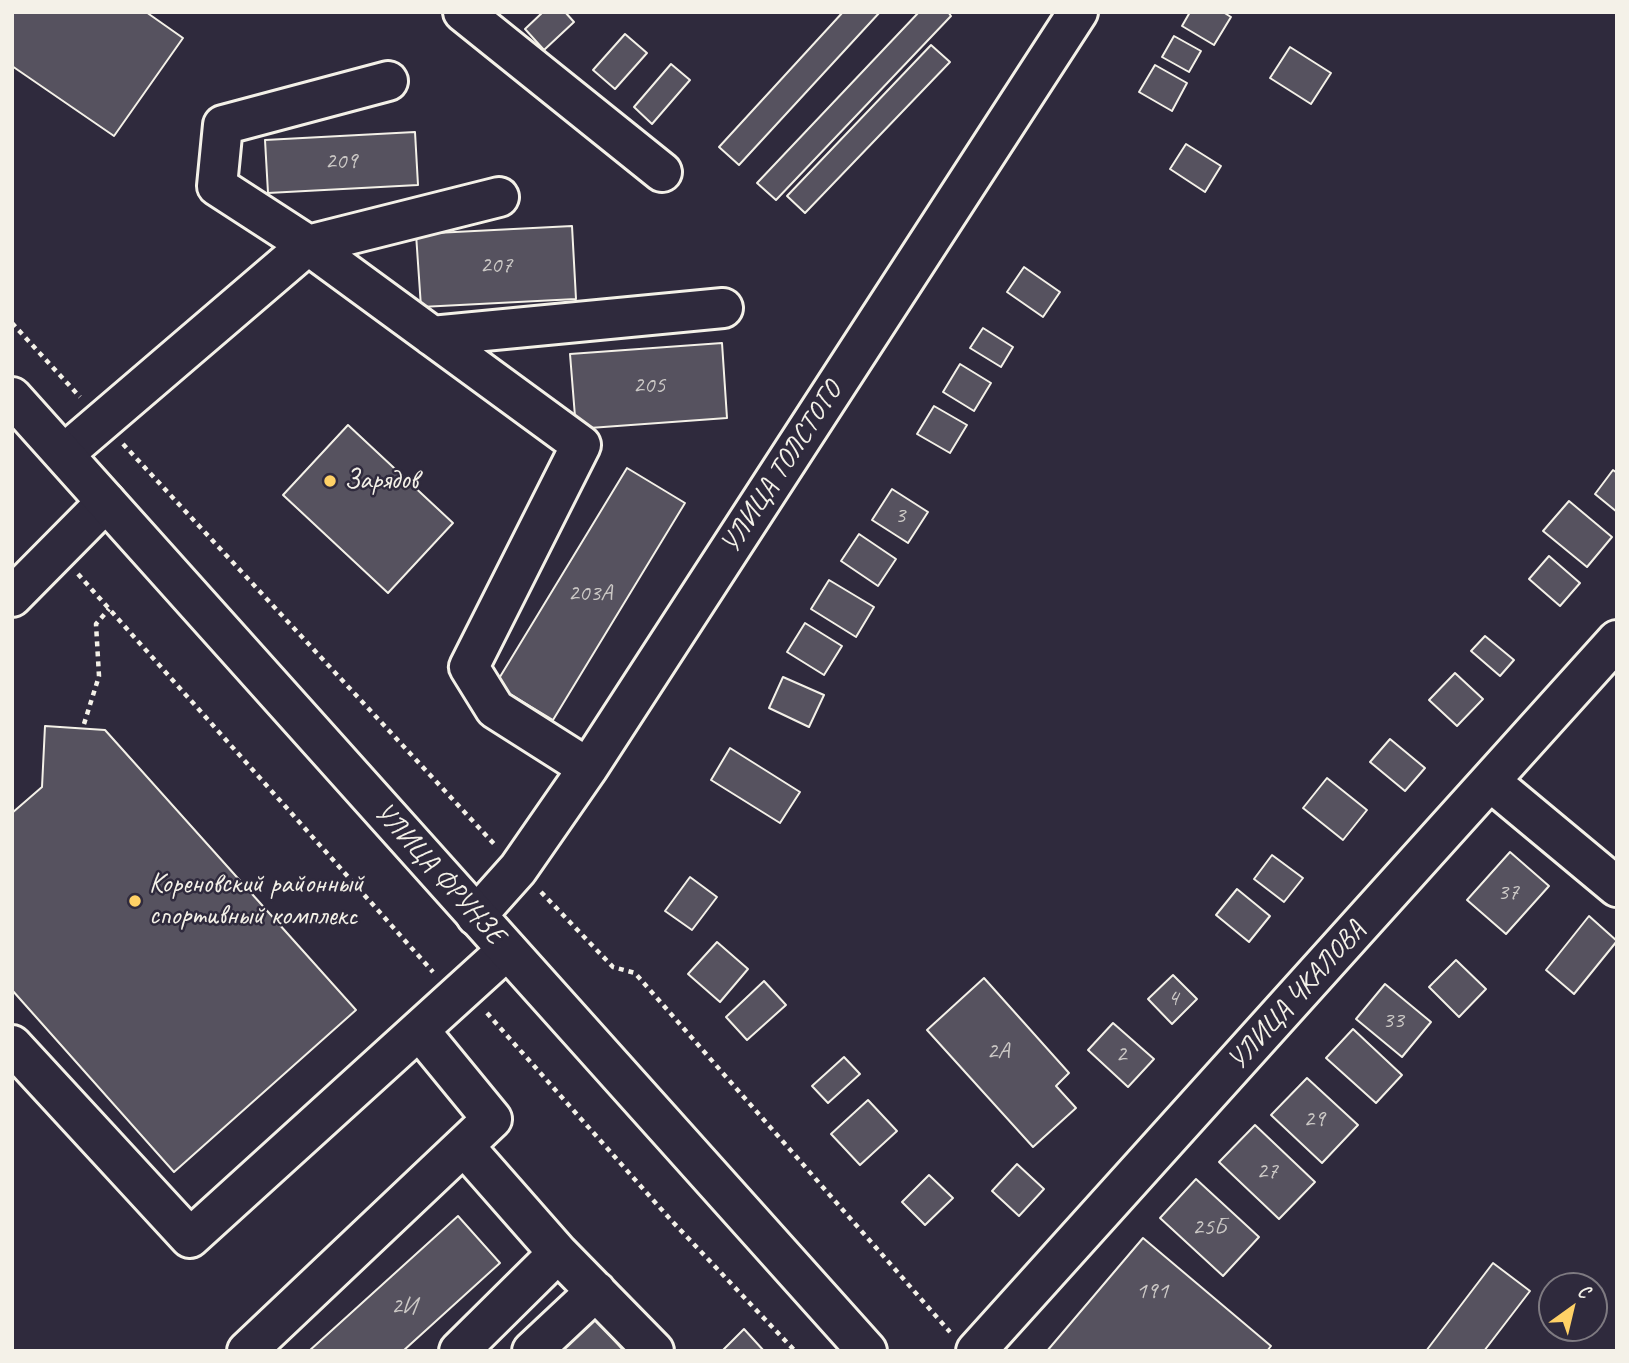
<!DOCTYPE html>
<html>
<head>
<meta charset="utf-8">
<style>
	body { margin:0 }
	#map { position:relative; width:1629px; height:1363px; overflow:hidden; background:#2f2a3d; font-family:Caveat,sans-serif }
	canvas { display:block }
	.frame { position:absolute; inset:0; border:14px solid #f4f1e8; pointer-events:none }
	.north { position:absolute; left:1538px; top:1272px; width:70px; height:70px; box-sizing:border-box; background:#2f2a3d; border:2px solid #7e7a81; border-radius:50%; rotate:34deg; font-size:19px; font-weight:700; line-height:28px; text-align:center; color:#f4f1e8 }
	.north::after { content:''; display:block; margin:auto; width:24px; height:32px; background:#ffd166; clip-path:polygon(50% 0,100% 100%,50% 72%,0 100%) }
</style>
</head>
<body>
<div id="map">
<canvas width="1629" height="1363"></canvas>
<div class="frame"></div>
<div class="north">С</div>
</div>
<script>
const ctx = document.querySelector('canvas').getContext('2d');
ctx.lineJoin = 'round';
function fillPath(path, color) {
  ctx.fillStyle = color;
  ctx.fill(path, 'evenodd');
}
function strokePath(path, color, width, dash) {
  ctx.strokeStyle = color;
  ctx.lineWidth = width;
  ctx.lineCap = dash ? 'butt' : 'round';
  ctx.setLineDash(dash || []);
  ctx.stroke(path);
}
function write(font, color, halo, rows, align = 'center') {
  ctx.font = font + ' Caveat,sans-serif';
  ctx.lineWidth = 5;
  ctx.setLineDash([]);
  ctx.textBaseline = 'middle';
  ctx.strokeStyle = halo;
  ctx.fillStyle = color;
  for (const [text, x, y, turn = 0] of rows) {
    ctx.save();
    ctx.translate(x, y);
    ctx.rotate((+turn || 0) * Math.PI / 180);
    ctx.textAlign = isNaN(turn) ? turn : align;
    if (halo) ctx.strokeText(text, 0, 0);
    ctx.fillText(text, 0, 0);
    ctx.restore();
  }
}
const building = new Path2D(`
	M12,12H146L183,38L114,136L12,66Z
	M543,12H565L574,22L544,50L525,29Z
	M843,12H880L739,165L719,147Z
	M919,12H948L951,16L776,200L757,183Z
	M1190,12H1223L1231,17L1214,45L1182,26Z
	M625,34L647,53L615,89L593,70Z
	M1174,36L1201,51L1189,72L1162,57Z
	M931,45L950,62L805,213L787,196Z
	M1290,47L1331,73L1311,104L1270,78Z
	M671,64L690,80L652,124L634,107Z
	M1155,65L1187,83L1172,111L1139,92Z
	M415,132L418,185L268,193L265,140Z
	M1186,144L1221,166L1205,192L1170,169Z
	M572,226L576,299L421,307L416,234Z
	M1024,267L1060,292L1043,317L1007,292Z
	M983,328L1013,347L1001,367L970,348Z
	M722,343L727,418L576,429L570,354Z
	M960,364L991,383L974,411L943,392Z
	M934,406L967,425L950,453L917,434Z
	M348,425L453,523L388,593L283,495Z
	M627,468L685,503L553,720L495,685Z
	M1613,470L1617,473V512L1595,494Z
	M892,489L928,512L908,543L872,520Z
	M1569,501L1612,537L1587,567L1543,531Z
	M859,534L896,559L878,586L841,561Z
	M1549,556L1580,583L1560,606L1529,579Z
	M829,580L874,607L856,637L811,609Z
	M805,623L842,646L824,675L787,652Z
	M1485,636L1514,660L1500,676L1471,651Z
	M1455,673L1483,699L1457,726L1429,700Z
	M783,677L824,695L809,727L769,708Z
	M45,726L105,730L356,1010L174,1172L12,990V813L42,787Z
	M1390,739L1425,768L1405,791L1370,762Z
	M730,748L800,792L780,823L711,780Z
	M1327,778L1367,810L1343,840L1303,808Z
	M1510,852L1549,886L1506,934L1467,900Z
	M1272,855L1303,878L1284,902L1254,879Z
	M690,877L717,897L692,930L665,911Z
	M1237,889L1270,916L1249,942L1216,915Z
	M1589,916L1617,941L1574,994L1546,970Z
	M717,942L748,969L720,1002L688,974Z
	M1456,960L1486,989L1459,1017L1429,987Z
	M1173,975L1197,999L1172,1024L1148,999Z
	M984,978L1069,1073L1056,1086L1076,1108L1033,1147L927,1030Z
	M764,981L786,1005L747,1040L726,1017Z
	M1385,984L1431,1022L1402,1057L1356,1019Z
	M1113,1023L1154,1059L1128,1087L1088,1050Z
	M1353,1029L1402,1075L1376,1103L1326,1058Z
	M844,1057L860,1074L828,1103L812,1086Z
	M1307,1078L1358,1125L1322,1163L1271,1115Z
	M868,1100L897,1131L860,1165L831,1134Z
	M1255,1125L1315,1182L1279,1219L1219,1162Z
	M1017,1164L1044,1189L1019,1216L992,1191Z
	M929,1175L953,1198L925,1225L902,1202Z
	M1196,1179L1259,1237L1223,1276L1160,1218Z
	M458,1216L500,1263L403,1351H309Z
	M1143,1238L1271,1346L1267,1351H1047Z
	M1493,1263L1530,1291L1484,1351H1426Z
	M587,1310L624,1351H542Z
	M744,1329L764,1351H722Z`);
const path = new Path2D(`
	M12,323L80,397
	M123,444L496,846
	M78,574L433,972
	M84,724L99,676L96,624L109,609
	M541,892L613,967L635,973L950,1332
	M487,1013L670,1219L795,1351`);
const minor = new Path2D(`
	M463,12L662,172
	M388,81L223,125L217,186L308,245L499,197
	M432,336L723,308
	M64,454L308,245L581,445L469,667L495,709L588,768
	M12,597L106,502
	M1491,782L1617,887
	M476,916L518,869L588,768L1078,12
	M12,1045L190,1238L507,950
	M558,1253L654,1351
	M247,1351L492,1119L419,1030
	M459,1351L558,1253L464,1146
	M532,1351L596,1291
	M976,1351L1617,640`);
const major = new Path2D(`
	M12,397L867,1351`);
const markers = [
	[330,481,7,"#ffd166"],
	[135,901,7,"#ffd166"]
];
const numberNames = [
	["209",341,162],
	["207",496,266],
	["205",649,386],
	["3",900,516],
	["203А",590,594],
	["37",1508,893],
	["4",1173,999],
	["33",1393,1021],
	["2А",998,1052],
	["2",1121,1055],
	["29",1314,1120],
	["27",1267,1172],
	["25Б",1209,1228],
	["191",1152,1292],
	["2И",404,1307]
];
const streetNames = [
	["УЛИЦА ТОЛСТОГО",782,468,-57],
	["УЛИЦА ФРУНЗЕ",439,874,48],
	["УЛИЦА ЧКАЛОВА",1297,996,-48]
];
const poiNames = [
	["Зарядов",344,481],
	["Кореновский районный",149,885],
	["спортивный комплекс",149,917]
];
fillPath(building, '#56525f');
strokePath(building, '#f4f1e8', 2);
strokePath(minor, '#f4f1e8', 44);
strokePath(major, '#f4f1e8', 44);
strokePath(path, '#f4f1e8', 4.5, [5, 5]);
strokePath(minor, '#2f2a3d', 38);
strokePath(major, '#2f2a3d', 38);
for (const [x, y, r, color] of markers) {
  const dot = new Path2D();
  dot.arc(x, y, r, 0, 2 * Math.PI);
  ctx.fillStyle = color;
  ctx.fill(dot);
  strokePath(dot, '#2f2a3d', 2.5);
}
write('24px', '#ccc9c6', null, numberNames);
write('28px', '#f4f1e8', '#2f2a3d', streetNames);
write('28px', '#f4f1e8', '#2f2a3d', poiNames, 'left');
</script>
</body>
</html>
